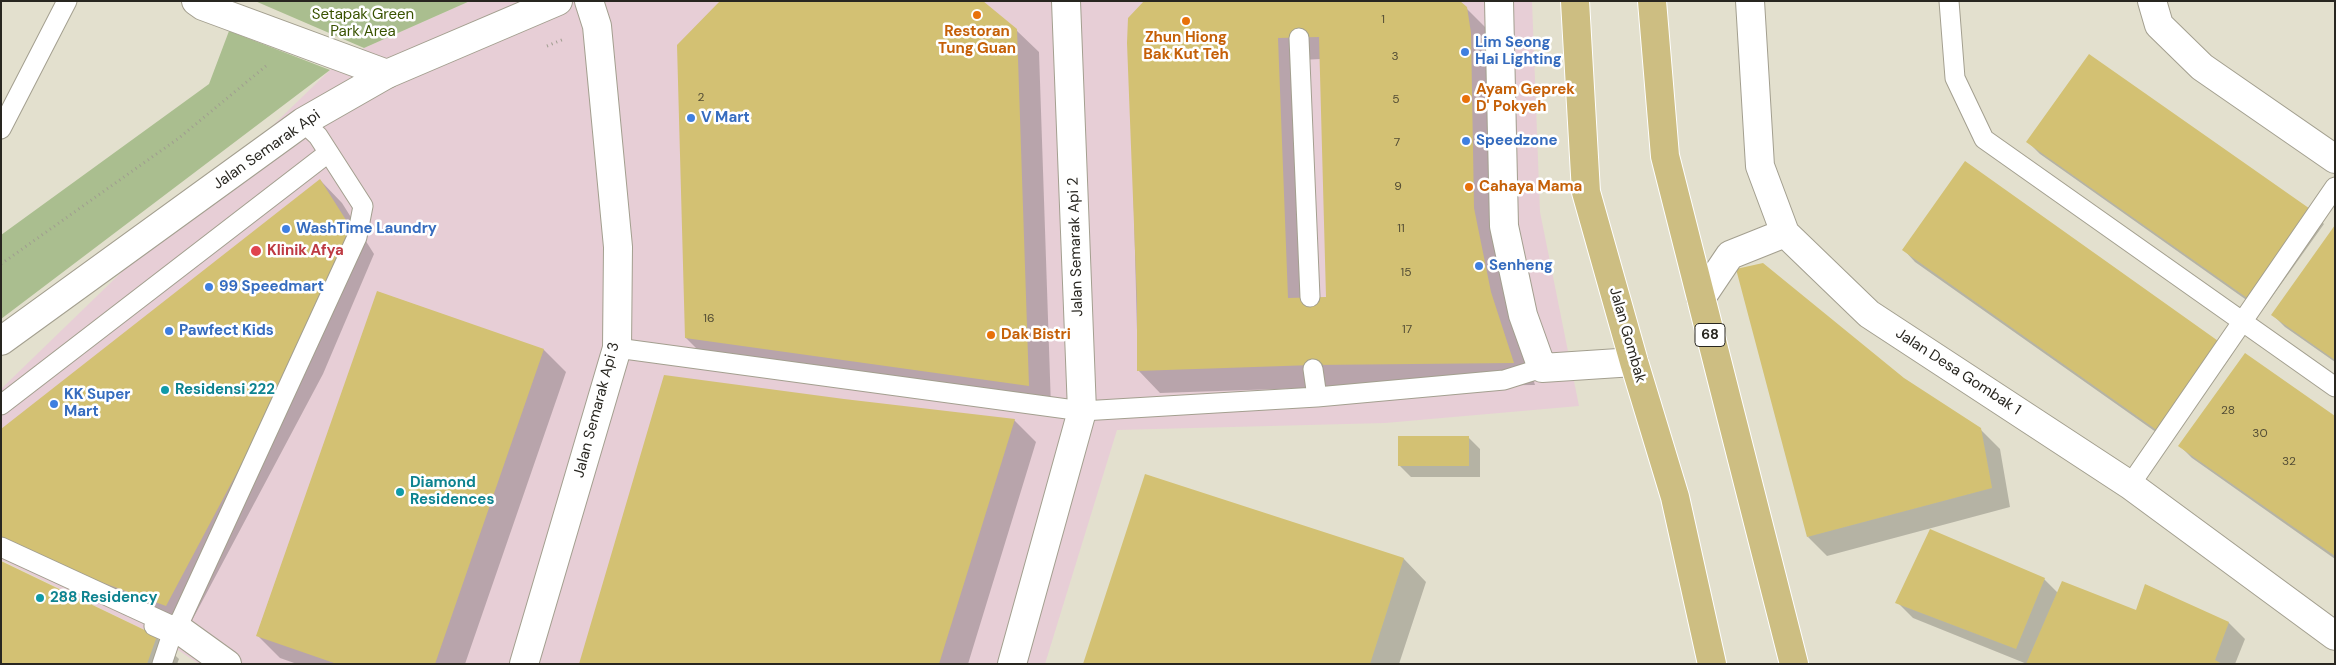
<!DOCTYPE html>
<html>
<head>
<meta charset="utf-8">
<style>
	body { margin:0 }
	#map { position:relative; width:2336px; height:665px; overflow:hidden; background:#e3e0ce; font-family:"DM Sans",sans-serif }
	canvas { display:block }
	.frame { position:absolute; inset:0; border:2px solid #282620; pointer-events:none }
</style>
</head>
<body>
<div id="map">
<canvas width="2336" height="665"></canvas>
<div class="frame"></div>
</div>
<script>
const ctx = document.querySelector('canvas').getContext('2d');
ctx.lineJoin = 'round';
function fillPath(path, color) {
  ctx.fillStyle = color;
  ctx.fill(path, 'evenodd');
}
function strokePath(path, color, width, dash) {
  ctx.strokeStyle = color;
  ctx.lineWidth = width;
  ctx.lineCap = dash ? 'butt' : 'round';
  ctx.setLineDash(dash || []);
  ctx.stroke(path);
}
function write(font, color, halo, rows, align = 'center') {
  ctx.font = font + ' "DM Sans",sans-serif';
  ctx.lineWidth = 5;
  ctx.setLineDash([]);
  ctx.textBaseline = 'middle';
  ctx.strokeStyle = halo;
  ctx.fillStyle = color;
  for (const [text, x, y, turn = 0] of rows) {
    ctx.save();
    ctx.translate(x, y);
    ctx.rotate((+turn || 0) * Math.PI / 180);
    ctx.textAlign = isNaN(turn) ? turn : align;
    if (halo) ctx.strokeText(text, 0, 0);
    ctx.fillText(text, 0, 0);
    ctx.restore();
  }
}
const commercial = new Path2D(`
	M470,1H1532L1540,212L1579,406L1385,423L1117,430L1045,664H199L157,636L1,560V389L330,70L364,48Z`);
const green = new Path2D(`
	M255,1H470L364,48Z
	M229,31L330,70L1,319V235L209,84Z`);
const shadow = new Path2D(`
	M1466,8L1489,31L1513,316L1535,385L1336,387L1160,393L1138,370L1129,18ZM1321,59L1327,298L1309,299L1300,60Z
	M1016,30L1039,52L1051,407L708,360L686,338Z
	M2028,142L2312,212L2324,224L2262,311L2040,154Z
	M320,180L342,203L374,254L323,374L188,628L27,568Z
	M2335,228V362L2285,327L2273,315Z
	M1904,250L2220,344L2232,355L2170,442L1915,262Z
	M378,292L544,350L566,372L465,664H297L280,658L257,635Z
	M1903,379L1980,429L2000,449L2010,507L1827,556L1808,537Z
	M844,401L1014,420L1036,442L968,664H581Z
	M2335,418V559L2192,458L2180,446Z
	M1468,437L1480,449V477H1411L1400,466Z
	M1146,475L1404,559L1426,582L1399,664H1084Z
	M2044,579L2058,593L2137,611L2146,585L2229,623L2245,639L2235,664H2027L1913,618L1897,602Z
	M156,637L179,659L177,664H1Z`);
const building = new Path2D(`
	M720,1H983L1017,29L1029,386L685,338L677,45Z
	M1144,1H1460L1467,7L1471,33L1474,208L1491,292L1514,363L1313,365L1137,371V302L1127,43L1128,18ZM1319,37L1326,297L1288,298L1278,38Z
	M2089,54L2313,211L2250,300L2026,142Z
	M1965,161L2221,343L2158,431L1902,250Z
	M320,179L353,231L301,352L166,606L1,545V429Z
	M2335,225V360L2271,315Z
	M1763,263L1904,378L1981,428L1992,488L1807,537L1736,269Z
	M377,291L544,349L435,664H337L256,636Z
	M2245,353L2335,416V556L2178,446Z
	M664,375L844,399L1015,419L939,664H579Z
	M1398,436H1469V466H1398Z
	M1145,474L1404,558L1370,664H1083Z
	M1930,529L2045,578L2016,649L1895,603Z
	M1,561L157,636L147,664H1Z
	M2062,581L2136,610L2145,584L2229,622L2215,660L2222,664H2026Z`);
const path = new Path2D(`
	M547,46L564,39
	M1,264L179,138L266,66`);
const service = new Path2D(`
	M1949,1L1955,78L1984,139L2335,387
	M1299,38L1310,297
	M1,129L67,1
	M617,348L1082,411L1317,397L1504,380L1542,368
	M1313,369L1317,397
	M1,405L328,153
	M2130,485L2335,187
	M1,547L177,628L357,237L363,206L318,136L303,122
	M154,626L172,634L162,664`);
const minor = new Path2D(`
	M196,1L203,6L387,74
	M1499,1L1504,226L1523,315L1542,368L1634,362
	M1750,1L1760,166L1785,233L1869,314L2130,485L2335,636
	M2152,1L2159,25L2202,67L2335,159
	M1701,298L1730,255L1785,233
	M177,628L227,664
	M524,664L617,348L618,247L597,26L589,1
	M1012,664L1082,411L1066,1`);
const tertiary = new Path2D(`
	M1,341L303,122L387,74L558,1`);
const primary = new Path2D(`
	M1575,1L1586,192L1634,362L1675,497L1712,664
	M1652,1L1665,156L1794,664`);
const markers = [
	[977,15,5,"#e8710a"],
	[1186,21,5,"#e8710a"],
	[1465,52,5,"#3f7fe0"],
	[1466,99,5,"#e8710a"],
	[691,118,5,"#3f7fe0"],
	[1466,141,5,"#3f7fe0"],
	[1469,187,5,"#e8710a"],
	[286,229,5,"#3f7fe0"],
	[256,251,6,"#e0444e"],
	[1479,266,5,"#3f7fe0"],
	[209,287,5,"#3f7fe0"],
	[169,331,5,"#3f7fe0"],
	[991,335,5,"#e8710a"],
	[165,390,5,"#0f9aa8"],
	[54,404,5,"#3f7fe0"],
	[400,492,5,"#0f9aa8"],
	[40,598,5,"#0f9aa8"]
];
const numberNames = [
	["1",1383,20],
	["3",1395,57],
	["2",701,98],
	["5",1396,100],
	["7",1397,143],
	["9",1398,187],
	["11",1401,229],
	["15",1406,273],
	["16",709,319],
	["17",1407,330],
	["28",2228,411],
	["30",2260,434],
	["32",2289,462]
];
const shields = [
	[1710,335,30]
];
const shieldNames = [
	["68",1710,335]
];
const parkNames = [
	["Setapak Green",363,15],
	["Park Area",363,32]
];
const foodNames = [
	["Restoran",977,32,"center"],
	["Tung Guan",977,49,"center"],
	["Zhun Hiong",1186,38,"center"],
	["Bak Kut Teh",1186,55,"center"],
	["Ayam Geprek",1476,90],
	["D' Pokyeh",1476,107],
	["Cahaya Mama",1479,187],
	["Dak Bistri",1001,335]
];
const shopNames = [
	["Lim Seong",1475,43],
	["Hai Lighting",1475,60],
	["V Mart",701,118],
	["Speedzone",1476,141],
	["WashTime Laundry",296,229],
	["Senheng",1489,266],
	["99 Speedmart",219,287],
	["Pawfect Kids",179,331],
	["KK Super",64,395],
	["Mart",64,412]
];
const streetNames = [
	["Jalan Semarak Api",267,150,-35],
	["Jalan Semarak Api 2",1076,247,-92],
	["Jalan Gombak",1627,335,74],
	["Jalan Desa Gombak 1",1958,372,33],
	["Jalan Semarak Api 3",597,410,-75]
];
const healthNames = [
	["Klinik Afya",267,251]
];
const cultureNames = [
	["Residensi 222",175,390],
	["Diamond",410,483],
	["Residences",410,500],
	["288 Residency",50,598]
];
fillPath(commercial, '#e7ced6');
fillPath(green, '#aabe8f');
fillPath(shadow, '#0003');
fillPath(building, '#d3c173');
strokePath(service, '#a39f8f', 21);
strokePath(minor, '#a39f8f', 30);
strokePath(tertiary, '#a39f8f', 30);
strokePath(primary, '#fff', 30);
strokePath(path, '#a09d90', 3, [1, 4]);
strokePath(service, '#fff', 19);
strokePath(minor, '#fff', 28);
strokePath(tertiary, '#fff', 28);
strokePath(primary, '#cdbe82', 28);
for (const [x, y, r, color] of markers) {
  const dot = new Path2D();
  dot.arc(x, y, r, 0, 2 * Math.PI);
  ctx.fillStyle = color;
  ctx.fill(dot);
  strokePath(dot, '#fff', 2);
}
write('12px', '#534d35', null, numberNames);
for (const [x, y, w] of shields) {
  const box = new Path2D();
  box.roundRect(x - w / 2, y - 11.5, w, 23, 4);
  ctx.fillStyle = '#fff';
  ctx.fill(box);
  strokePath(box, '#282620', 1);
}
write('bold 14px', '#282620', null, shieldNames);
write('15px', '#395200', '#fff', parkNames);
write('bold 15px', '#c56008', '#fff', foodNames, 'left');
write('bold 15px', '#366cbe', '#fff', shopNames, 'left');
write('15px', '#282620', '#fff', streetNames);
write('bold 15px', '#be3a42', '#fff', healthNames, 'left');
write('bold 15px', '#0d838f', '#fff', cultureNames, 'left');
</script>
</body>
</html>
